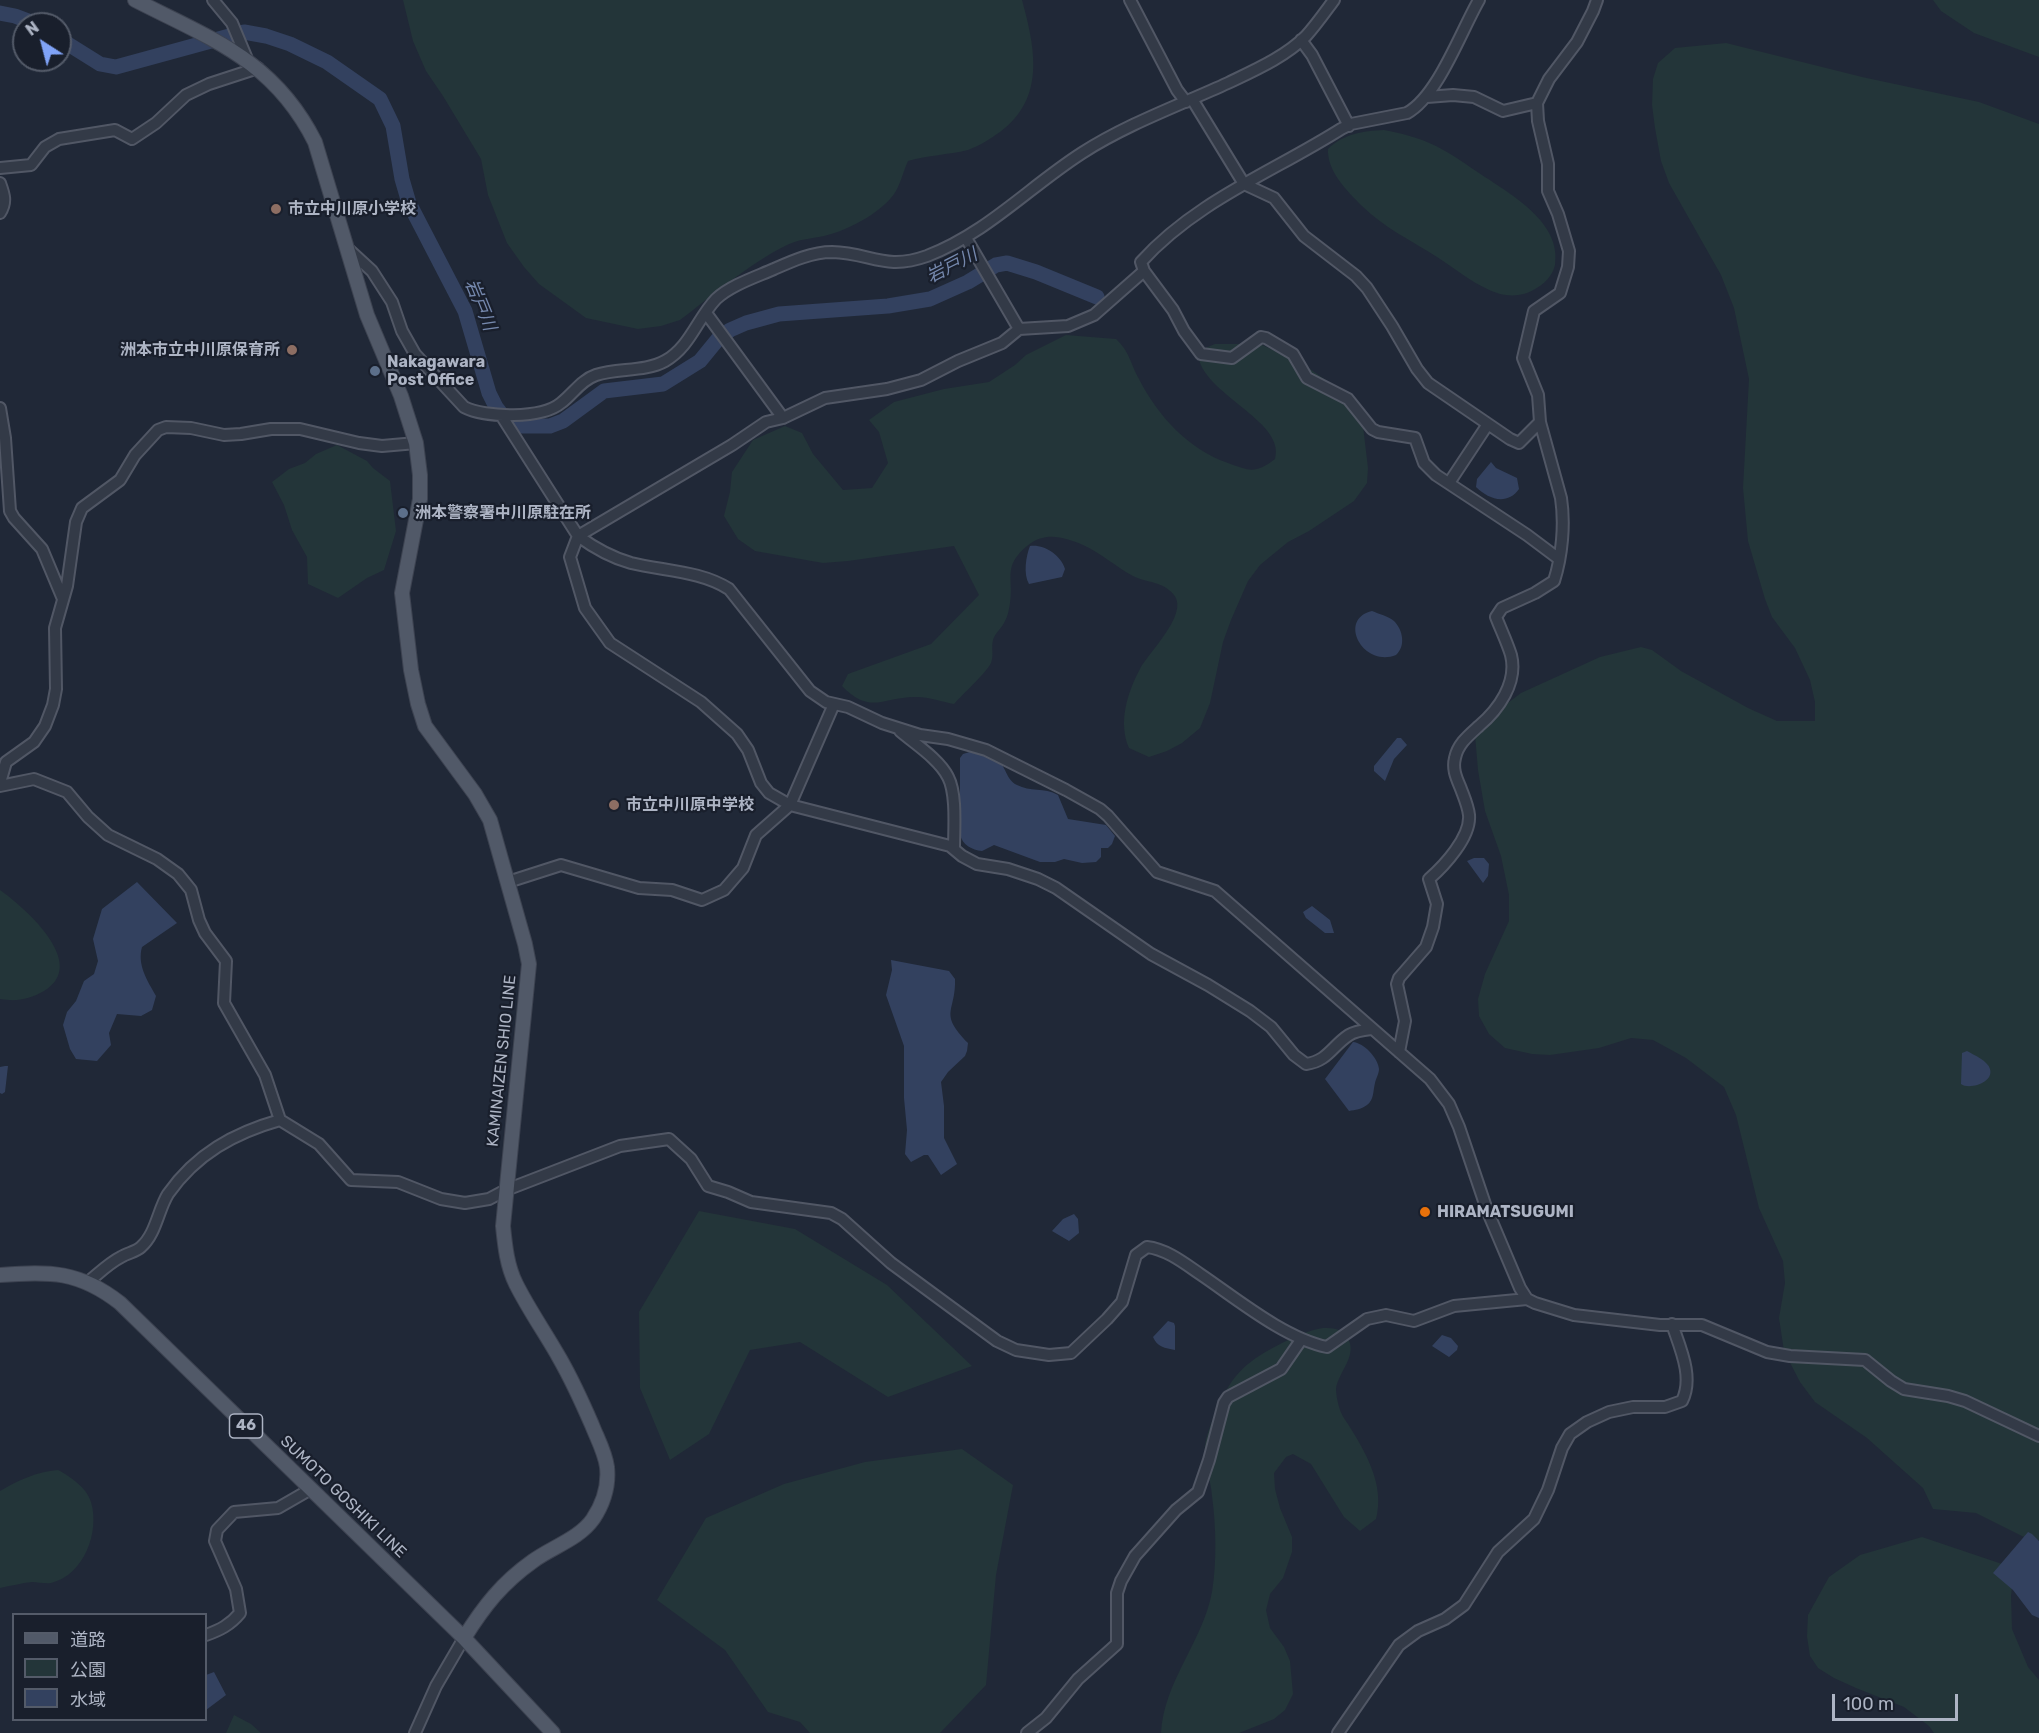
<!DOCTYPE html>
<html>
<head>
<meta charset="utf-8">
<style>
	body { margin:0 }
	#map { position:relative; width:2039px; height:1733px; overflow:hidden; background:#202837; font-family:Rubik,"Noto Sans JP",sans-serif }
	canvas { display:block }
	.legend { position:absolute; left:12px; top:1613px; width:195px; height:108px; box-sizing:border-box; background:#191f2c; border:2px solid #545b69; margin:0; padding:8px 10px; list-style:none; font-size:18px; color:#adb4c4 }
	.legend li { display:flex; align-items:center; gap:12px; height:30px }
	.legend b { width:30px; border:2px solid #545b69 }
	.north { position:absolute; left:12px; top:12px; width:60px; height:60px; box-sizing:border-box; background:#191f2c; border:2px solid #545b69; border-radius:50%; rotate:324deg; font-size:16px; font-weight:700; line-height:24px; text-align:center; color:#adb4c4 }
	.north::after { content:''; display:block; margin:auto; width:21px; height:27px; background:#80a3f7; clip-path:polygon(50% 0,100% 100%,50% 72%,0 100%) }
	.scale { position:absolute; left:1832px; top:1694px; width:126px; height:27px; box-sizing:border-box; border:3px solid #adb4c4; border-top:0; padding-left:8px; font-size:18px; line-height:21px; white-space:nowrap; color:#adb4c4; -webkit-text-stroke:4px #191f2c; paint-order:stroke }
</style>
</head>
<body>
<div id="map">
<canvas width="2039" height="1733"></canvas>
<ul class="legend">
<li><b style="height:8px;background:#515968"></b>道路</li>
<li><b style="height:16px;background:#233539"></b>公園</li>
<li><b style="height:16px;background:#33415f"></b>水域</li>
</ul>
<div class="north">N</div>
<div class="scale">100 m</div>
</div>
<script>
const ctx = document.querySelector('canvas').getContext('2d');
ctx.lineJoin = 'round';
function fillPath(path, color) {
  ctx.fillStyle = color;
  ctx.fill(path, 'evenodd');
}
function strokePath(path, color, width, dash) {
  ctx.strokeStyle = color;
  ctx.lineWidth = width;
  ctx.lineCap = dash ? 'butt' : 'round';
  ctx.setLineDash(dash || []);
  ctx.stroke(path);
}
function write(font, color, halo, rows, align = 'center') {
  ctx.font = font + ' Rubik,"Noto Sans JP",sans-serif';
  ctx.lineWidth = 4.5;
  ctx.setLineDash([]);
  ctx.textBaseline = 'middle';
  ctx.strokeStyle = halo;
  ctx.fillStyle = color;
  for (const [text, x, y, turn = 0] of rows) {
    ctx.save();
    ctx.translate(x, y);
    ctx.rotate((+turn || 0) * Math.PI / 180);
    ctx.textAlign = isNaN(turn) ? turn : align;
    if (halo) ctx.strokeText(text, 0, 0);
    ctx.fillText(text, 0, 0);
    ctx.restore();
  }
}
const green = new Path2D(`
	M403,0H1022C1035,48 1046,98 1000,132C990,139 979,146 968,150C948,155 928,155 908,161C904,170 902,178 898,187C889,209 848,231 824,236C810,239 798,239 785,246C749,264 712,296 680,320L661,326L638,329L586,318L539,284L524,267L507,243L488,195L481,159L443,96L426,71L413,41Z
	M1933,0H2039V57L1974,33L1941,11Z
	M1726,43L1862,77L1979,102L2039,124V1540L2034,1542L1976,1513L1933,1509L1923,1488L1867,1438L1815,1402L1800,1382L1784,1351L1779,1318L1785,1283L1783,1261L1759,1208L1736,1115L1724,1087L1686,1058L1653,1040L1631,1038L1599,1048L1550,1055L1532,1054L1505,1048L1489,1034L1479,1016L1478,999L1485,974L1509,921V895L1501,856L1485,811L1478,770L1475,735L1492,715L1521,693L1600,657L1641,647L1652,650L1681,671L1748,708L1777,721H1815V702L1810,680L1795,648L1772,617L1765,599L1748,541L1743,488L1749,379L1734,308L1721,275L1669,183L1661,161L1655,128L1652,105L1653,79L1658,63L1675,48Z
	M1384,130C1401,133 1420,138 1436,146C1452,154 1467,165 1482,175C1512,195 1562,223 1555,265C1552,279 1539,288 1527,293C1519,296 1508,296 1500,294C1477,287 1457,270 1437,257C1412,241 1383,227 1362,206C1346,190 1327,171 1328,149C1343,134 1363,131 1384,130Z
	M1066,335L1116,339C1130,352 1130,363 1139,379C1158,416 1188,449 1228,463C1250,471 1255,474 1275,459C1287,421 1201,394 1198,354L1203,349L1215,344H1260L1303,364L1337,388L1363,426L1368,468L1367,483L1354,501L1309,531L1288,542L1260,565L1248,581L1231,620L1223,642L1210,703L1200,728L1182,743L1167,751L1149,757L1129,748C1118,723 1127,693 1140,669C1149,652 1189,614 1174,595C1163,581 1147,583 1133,576C1116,567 1101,553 1083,545C1064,537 1045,531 1027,546C1002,567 1014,578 1010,603C1009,609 1008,616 1005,621C1002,628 995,633 993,640C991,647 994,656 991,663C987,672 962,695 954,704C943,702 929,697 917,697C884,696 871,716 842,686L848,674L931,644L979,595L954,546L848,561L823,563L755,551L738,539L724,516L730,492L732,472L753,440L785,426L802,433L813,454L843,490L872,488L888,463L879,432L869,420L894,402L944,389L989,382L1015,365L1026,355Z
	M337,445L367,461L373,468L390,481L396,531L384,570L367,578L338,598L308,584L307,557L292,530L284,505L272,482L289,469L305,463L316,454Z
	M0,890C24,907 90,964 44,991C30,999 17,1002 0,999Z
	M699,1211L795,1229L887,1285L972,1366L888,1397L800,1342L750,1350L709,1434L670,1460L640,1388L639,1312Z
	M1323,1328C1333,1328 1341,1328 1347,1337C1359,1355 1338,1372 1336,1389C1336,1393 1337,1399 1338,1403C1340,1412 1343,1417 1348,1424C1366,1453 1385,1485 1376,1519L1360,1531L1344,1517L1311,1464L1293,1454L1286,1457L1274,1473L1275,1489L1280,1508L1292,1537V1552L1283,1578L1270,1594L1266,1610L1270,1628L1284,1647L1290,1661L1293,1694L1285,1710L1274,1719L1239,1733H1161C1164,1681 1203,1641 1212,1592C1217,1561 1216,1526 1212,1496C1211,1479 1203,1463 1205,1446C1206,1435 1212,1422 1216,1411C1233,1372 1247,1361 1284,1342C1297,1336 1309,1330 1323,1328Z
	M962,1449L1013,1485L996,1575L986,1685L940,1733H810L800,1722L768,1712L725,1650L657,1600L706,1518L784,1484L865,1462Z
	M58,1470C71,1477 87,1488 91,1502C100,1532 84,1575 51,1583C45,1584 38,1582 32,1582C22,1583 10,1586 0,1588V1491C19,1480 36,1472 58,1470Z
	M1922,1537L2014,1568L2011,1596L2012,1629L2028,1667L2039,1680V1733H1934L1929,1726L1904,1707L1856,1688L1834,1678L1818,1668L1810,1656L1807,1636L1808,1615L1829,1577L1860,1555Z
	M234,1715L251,1724L261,1733H226Z`);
const water = new Path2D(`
	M1491,462L1496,468L1517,478L1519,489C1507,506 1488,499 1476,487L1477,479Z
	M1030,546C1044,544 1061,555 1065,569L1062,577L1029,584C1023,574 1026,556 1030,546Z
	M1372,611C1379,614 1388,616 1394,621C1403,630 1406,646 1396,655C1363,668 1337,619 1372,611Z
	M1397,738H1401L1407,745L1394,759L1385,781L1374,771V766Z
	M976,750C983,753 991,755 997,759C1006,766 1006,780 1017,785C1030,792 1044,787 1058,795L1068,819L1106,825L1115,836L1112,844L1108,848H1101V857L1096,862L1082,863L1064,859L1055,862H1040L994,845L982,851C972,850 962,845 960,834V758L963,754Z
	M1474,858H1484L1489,864L1488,876L1483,883L1467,861Z
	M137,882L177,923L142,947C137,965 147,980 156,996L152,1010L141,1016L117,1014L109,1033L111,1045L97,1061L76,1059L70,1049L63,1025L67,1012L76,1001L84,981L94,974L98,961L93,939L102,909Z
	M1312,906L1330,920L1334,933H1325L1306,918L1303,912Z
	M891,960L949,971L955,979C956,1013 938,1012 968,1043L967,1051L965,1056L948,1072L941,1082L944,1106V1138L957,1164L941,1175L928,1155H924L911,1162L905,1154L907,1130L904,1098V1046L886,995L892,970Z
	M1353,1042C1364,1043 1378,1058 1379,1069C1379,1074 1376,1078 1375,1083C1373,1091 1374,1100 1367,1105C1362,1109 1355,1110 1349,1111L1325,1079Z
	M1967,1051C1974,1055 1988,1061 1990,1069C1994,1083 1969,1090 1961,1084L1962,1053Z
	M5,1066H8L5,1092L2,1094L0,1093V1067Z
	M1074,1214L1078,1219L1079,1233L1069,1241L1052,1231L1063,1219Z
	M1168,1321L1174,1323L1175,1326V1350C1165,1348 1157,1347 1153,1337Z
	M1442,1335L1451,1338L1458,1346L1457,1350L1449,1357L1432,1346Z
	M2028,1532L2032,1534L2039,1541V1618L2032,1615L2013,1590L1993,1573Z
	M214,1672L226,1695L206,1710V1675Z`);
const river = new Path2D(`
	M0,13L15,16L36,24
	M60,39L100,64L116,67L244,32L266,36L290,44L327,62L380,99L393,126L402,179L409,203L465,311L489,393L496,407L506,420L518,426H550L563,421L604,391L663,384L700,361L718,339L730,330L746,323L779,314L888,306L930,299L968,282L996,265L1007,263L1036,272L1097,297`);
const minor = new Path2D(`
	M213,0L232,23L247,59
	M1130,0L1177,90L1186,102
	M1479,0C1461,31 1438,96 1407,113L1351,124L1341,129C1273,172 1196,201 1141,262L1144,271L1173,310L1184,331L1201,354L1232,358L1261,337L1266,338L1293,354L1307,378L1348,399L1372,429L1378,432L1415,438L1424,463L1436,475L1527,535L1559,559
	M1301,40L1312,55L1349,126
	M1427,97L1453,95L1474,97L1503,111L1537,103
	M1192,99L1244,184L1274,198L1304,236L1356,276L1367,288L1392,326L1417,369L1428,383L1510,439L1519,443L1540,422
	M0,168L31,165L45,147L59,139L115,130L132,139L156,123L186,95L209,84L258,68
	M0,183C4,194 7,202 0,213
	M966,238L1019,329
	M347,248L372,271L392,302L402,331L415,354L464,407C485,418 542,419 561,403C573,394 581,380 596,375C618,368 645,372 665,361C690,347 697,319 716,299C731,285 756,277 774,269C792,261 812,252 832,252C871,253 885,271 927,256C987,233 1029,187 1082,153C1127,124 1180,105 1228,83C1255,70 1285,57 1306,36C1316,25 1325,12 1334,0
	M1144,271L1094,315L1068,326L1019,329L1002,343L958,361L921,380L887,389L825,398L783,418L766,422L732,445L578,536L570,557L585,608L610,643L701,702L737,734L748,750L761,783L769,793L790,805L950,846L962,856L977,864L1008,869L1038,879L1056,888L1151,954L1208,985L1250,1011L1271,1027L1294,1055L1306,1064C1328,1061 1332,1046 1349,1035C1355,1031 1364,1030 1372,1029
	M706,313L783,418
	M0,408L5,438L10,511L14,518L42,549L63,599
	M501,415L578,536C593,547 613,558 631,563C664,571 701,571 729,589L810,691L826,702L848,707L882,723L920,735L948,739L986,750L1066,790L1100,809L1108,816L1157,872L1215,891L1430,1079L1449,1104L1459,1127L1487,1210L1520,1288L1527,1299L1535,1303L1574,1315L1660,1325H1702L1767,1352L1790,1356L1865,1360L1891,1381L1904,1389L1948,1396L1965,1401L2039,1436
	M1449,483L1488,424
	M900,731C915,744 939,759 948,777C957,794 954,829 954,848
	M0,783L6,762L34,742L45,726L53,705L56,689L55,628L67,586L76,522L82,508L120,480L135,455L158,430L166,427L191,428L224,435L241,434L271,429H300L359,443L382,446L416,443
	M0,786L34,779L67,792L88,817L108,835L157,859L178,874L191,890L199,920L205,933L226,961L224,1003L265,1075L280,1120L319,1144L351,1180L398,1182L441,1199L465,1203L489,1199L506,1190L620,1146L669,1139L691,1159L708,1186L728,1192L751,1202L831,1213L842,1219L891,1263L997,1341L1016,1350L1049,1355L1071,1353L1107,1319L1122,1302L1136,1255L1147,1247C1166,1249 1184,1263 1200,1274C1237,1299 1284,1338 1327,1347L1367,1319L1386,1315L1414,1321L1454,1306L1527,1299
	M508,882L561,865L639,888L672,890L702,900L724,890L743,868L756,835L790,805L834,704
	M1399,1052L1405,1021L1397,984L1399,978L1426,947L1433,927L1437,904L1429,879C1444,866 1471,837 1469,815C1468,806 1464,797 1461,789C1457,779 1452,770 1455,758C1458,744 1468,736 1479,726C1498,710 1518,683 1511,655C1507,642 1501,630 1496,617L1502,608L1535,593L1554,581C1562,556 1565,524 1561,498L1540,422L1538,395L1523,358L1534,311L1560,293L1568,267L1569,251L1558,214L1548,191V164L1538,121L1537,103L1549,79L1577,42L1593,11L1597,0
	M88,1282C98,1274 109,1263 121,1257C127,1253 136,1252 141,1247C156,1234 158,1210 168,1194C196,1154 234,1133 280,1120
	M206,1635C220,1630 230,1625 240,1613L236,1589L215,1541L217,1530L234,1512L278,1508L311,1489
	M415,1733L436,1686L464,1638
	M1027,1733L1046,1718L1078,1679L1117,1644V1593L1121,1581L1135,1556L1176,1510L1198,1492L1209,1460L1224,1403L1228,1397L1281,1369L1301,1340
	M1338,1733L1399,1645L1418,1631L1445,1619L1464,1605L1498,1552L1534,1519L1548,1490L1562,1448L1570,1434L1587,1422L1609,1412L1633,1407H1665L1682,1401C1694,1377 1680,1348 1672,1324`);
const major = new Path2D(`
	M135,0C211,39 274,60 315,142L367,315L401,396L416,443L420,475V499L402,593L411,670L418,704L425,726L475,794L490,820L525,944L529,964L503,1226C505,1246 507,1266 516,1284C529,1310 546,1334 560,1359C572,1380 582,1402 592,1425C597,1438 605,1452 607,1467C609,1486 603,1504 593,1519C579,1539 552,1547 533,1561C502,1583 484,1606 464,1638
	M0,1275C50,1271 79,1271 120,1303L464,1638L553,1733`);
const markers = [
	[276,209,6,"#8d6e63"],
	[292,350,6,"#8d6e63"],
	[375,371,6,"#5c6f8a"],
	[403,513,6,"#5c6f8a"],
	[614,805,6,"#8d6e63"],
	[1425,1212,6,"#e8710a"]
];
const shields = [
	[246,1426,33]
];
const shieldNames = [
	["46",246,1426]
];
const poiNames = [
	["市立中川原小学校",288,209],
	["洲本市立中川原保育所",280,350,"right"],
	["Nakagawara",387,362],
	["Post Office",387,380],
	["洲本警察署中川原駐在所",415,513],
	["市立中川原中学校",626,805],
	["HIRAMATSUGUMI",1437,1212]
];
const streetNames = [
	["KAMINAIZEN SHIO LINE",502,1061,-84],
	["SUMOTO GOSHIKI LINE",343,1497,44]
];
const waterNames = [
	["岩戸川",952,266,-27],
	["岩戸川",480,305,68]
];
fillPath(green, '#233539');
fillPath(water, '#33415f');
strokePath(river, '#33415f', 15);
strokePath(minor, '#515765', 14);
strokePath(major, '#3d4351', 16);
strokePath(minor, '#333a47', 10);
strokePath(major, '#515968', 14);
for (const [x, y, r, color] of markers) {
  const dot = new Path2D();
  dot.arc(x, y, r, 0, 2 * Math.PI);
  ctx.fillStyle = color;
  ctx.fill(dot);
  strokePath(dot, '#191f2c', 2);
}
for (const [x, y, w] of shields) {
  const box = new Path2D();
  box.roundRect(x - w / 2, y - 12, w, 24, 4.5);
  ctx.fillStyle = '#191f2c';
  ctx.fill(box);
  strokePath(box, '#adb4c4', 1.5);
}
write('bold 15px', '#adb4c4', null, shieldNames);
write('bold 16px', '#adb4c4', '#191f2c', poiNames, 'left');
write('16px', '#adb4c4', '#191f2c', streetNames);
write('italic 18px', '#7588ad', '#191f2c', waterNames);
</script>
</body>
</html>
